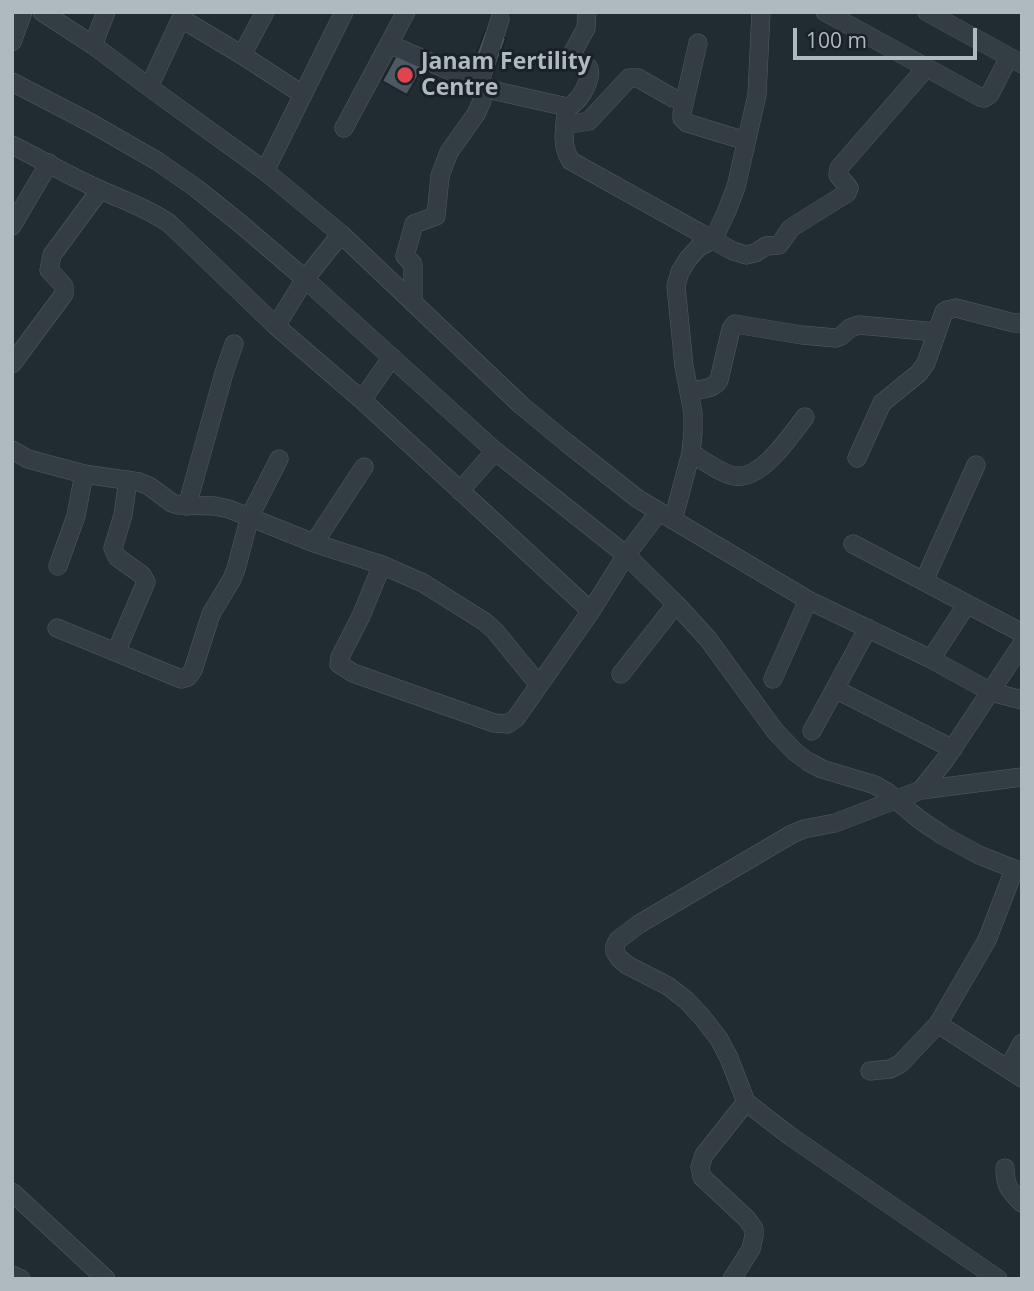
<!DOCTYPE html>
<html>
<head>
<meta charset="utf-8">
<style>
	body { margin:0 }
	#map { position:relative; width:1034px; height:1291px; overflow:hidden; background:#212c32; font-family:"Open Sans",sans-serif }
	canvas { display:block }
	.frame { position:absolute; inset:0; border:14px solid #aeb9c0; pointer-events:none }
	.scale { position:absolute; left:793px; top:28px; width:184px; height:32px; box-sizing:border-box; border:4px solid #aeb9c0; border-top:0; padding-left:9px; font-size:21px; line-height:24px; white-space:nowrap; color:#aeb9c0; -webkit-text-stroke:5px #1a2227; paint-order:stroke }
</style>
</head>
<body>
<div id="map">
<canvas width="1034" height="1291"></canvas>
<div class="frame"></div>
<div class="scale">100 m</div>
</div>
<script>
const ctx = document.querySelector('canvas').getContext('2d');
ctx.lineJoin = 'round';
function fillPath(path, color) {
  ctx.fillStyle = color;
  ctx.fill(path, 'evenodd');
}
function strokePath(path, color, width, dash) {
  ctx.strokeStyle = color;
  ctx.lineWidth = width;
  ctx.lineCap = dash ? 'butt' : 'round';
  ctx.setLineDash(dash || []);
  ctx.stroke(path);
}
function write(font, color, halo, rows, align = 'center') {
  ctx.font = font + ' "Open Sans",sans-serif';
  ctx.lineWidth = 6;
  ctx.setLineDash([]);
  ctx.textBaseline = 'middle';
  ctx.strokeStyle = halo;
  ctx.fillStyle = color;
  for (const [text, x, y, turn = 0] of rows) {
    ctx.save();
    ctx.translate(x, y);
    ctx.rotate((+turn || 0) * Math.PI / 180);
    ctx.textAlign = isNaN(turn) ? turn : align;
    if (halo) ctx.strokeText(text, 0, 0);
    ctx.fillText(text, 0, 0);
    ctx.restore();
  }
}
const building = new Path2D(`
	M485,31L506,38L492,77L471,69Z
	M403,43L435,61L428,75L421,71L407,95L382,81Z`);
const minor = new Path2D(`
	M42,12L93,45L149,87L265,171L341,234L521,405L567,443L638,499L808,600L931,659L991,692L1022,700
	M761,12L757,95L736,187L726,213L713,240L733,251L746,255L755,253L766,246L779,245L791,228L847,193L849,188L838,175L839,168L926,68
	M825,12L980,97L984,98L990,94L1009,57
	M927,12L1022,64
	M182,19L242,55L302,94
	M12,42L23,12
	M698,43L682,113V118L687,123L746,141
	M389,44L496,91L567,107C579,104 592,80 589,68L574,59L572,54L586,28L587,12
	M93,45L106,12
	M242,55L265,12
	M12,82L91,123L157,161L196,188L242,225L305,279L495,451L626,555L676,604L708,639L775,731L795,752L807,761L822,769L875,785L887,792L920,820L944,836L979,855L1022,872
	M149,87L184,12
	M567,107C565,126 560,145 571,161L713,240
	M565,125L589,121L629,78H638L673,98
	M344,128L406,12
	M12,145C42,160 71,177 101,190C125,201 149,209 170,224L276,326L362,400L591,611
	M265,171L344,12
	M12,226L49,163
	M413,303V264L405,256L414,224L436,216L440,176L449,152L476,114L482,101L479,85L500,19
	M276,326L305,279L341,234
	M12,364L64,294V286L49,270L52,255L100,190
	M690,391C700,389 713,390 719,380L731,329L735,324L802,335L836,338L841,336L850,328L859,325L936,332
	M362,400L392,357
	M12,450L28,459L84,474L139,482L149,486L172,503L179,505L215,506L229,509L314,543L382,565L423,583L485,622L495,631L539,685
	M691,453C703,460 722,474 735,476C762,480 790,436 805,417
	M857,458L882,403L919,373L926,363L944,312L947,310L956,308L1014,323H1022
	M460,491L495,451
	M187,506L224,373L234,344
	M673,520L691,453L693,432V413L684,366L676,286L680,272L688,259L699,247L713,240
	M314,543L364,467
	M853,544L1022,633
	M382,565L361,616L340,657L339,664L353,673L494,723L508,724L516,718L591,611L626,555L659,512
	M58,566L76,516L84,474
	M924,581L976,465
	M57,628L181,679L188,677L193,670L211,614L232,579L236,569L250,516L279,459
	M116,652L146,582L142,575L117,557L113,548L123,515L128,480
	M931,659L967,604
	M621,674L676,604
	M773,679L808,600
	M835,689L953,749
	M812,731L868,628
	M921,790L945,760L1022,644
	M938,1024L1022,1078
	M1008,1069L1022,1043
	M870,1071L890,1069L900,1064L938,1024L987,940L1014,870
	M1005,1168C1005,1186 1009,1190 1022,1203
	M12,1192L106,1279
	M12,1275L21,1279
	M732,1279L751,1249L754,1236V1229L747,1219L702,1177L700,1167L704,1155L746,1102
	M998,1279L790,1136L746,1102L729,1058L719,1039L702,1017L686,1000L668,986L627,965L619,958L615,952V946L618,940L639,924L792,834L804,829L835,823L921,790L1022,777`);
const markers = [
	[405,75,9,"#e0444e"]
];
const poiNames = [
	["Janam Fertility",421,62],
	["Centre",421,88]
];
fillPath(building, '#4c5961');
strokePath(building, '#1c242a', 2);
strokePath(minor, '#525b61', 19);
strokePath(minor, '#343d43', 18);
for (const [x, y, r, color] of markers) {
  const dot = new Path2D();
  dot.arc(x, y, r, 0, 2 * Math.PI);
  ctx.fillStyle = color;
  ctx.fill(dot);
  strokePath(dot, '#1a2227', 2.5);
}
write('bold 23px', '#aeb9c0', '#1a2227', poiNames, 'left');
</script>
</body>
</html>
